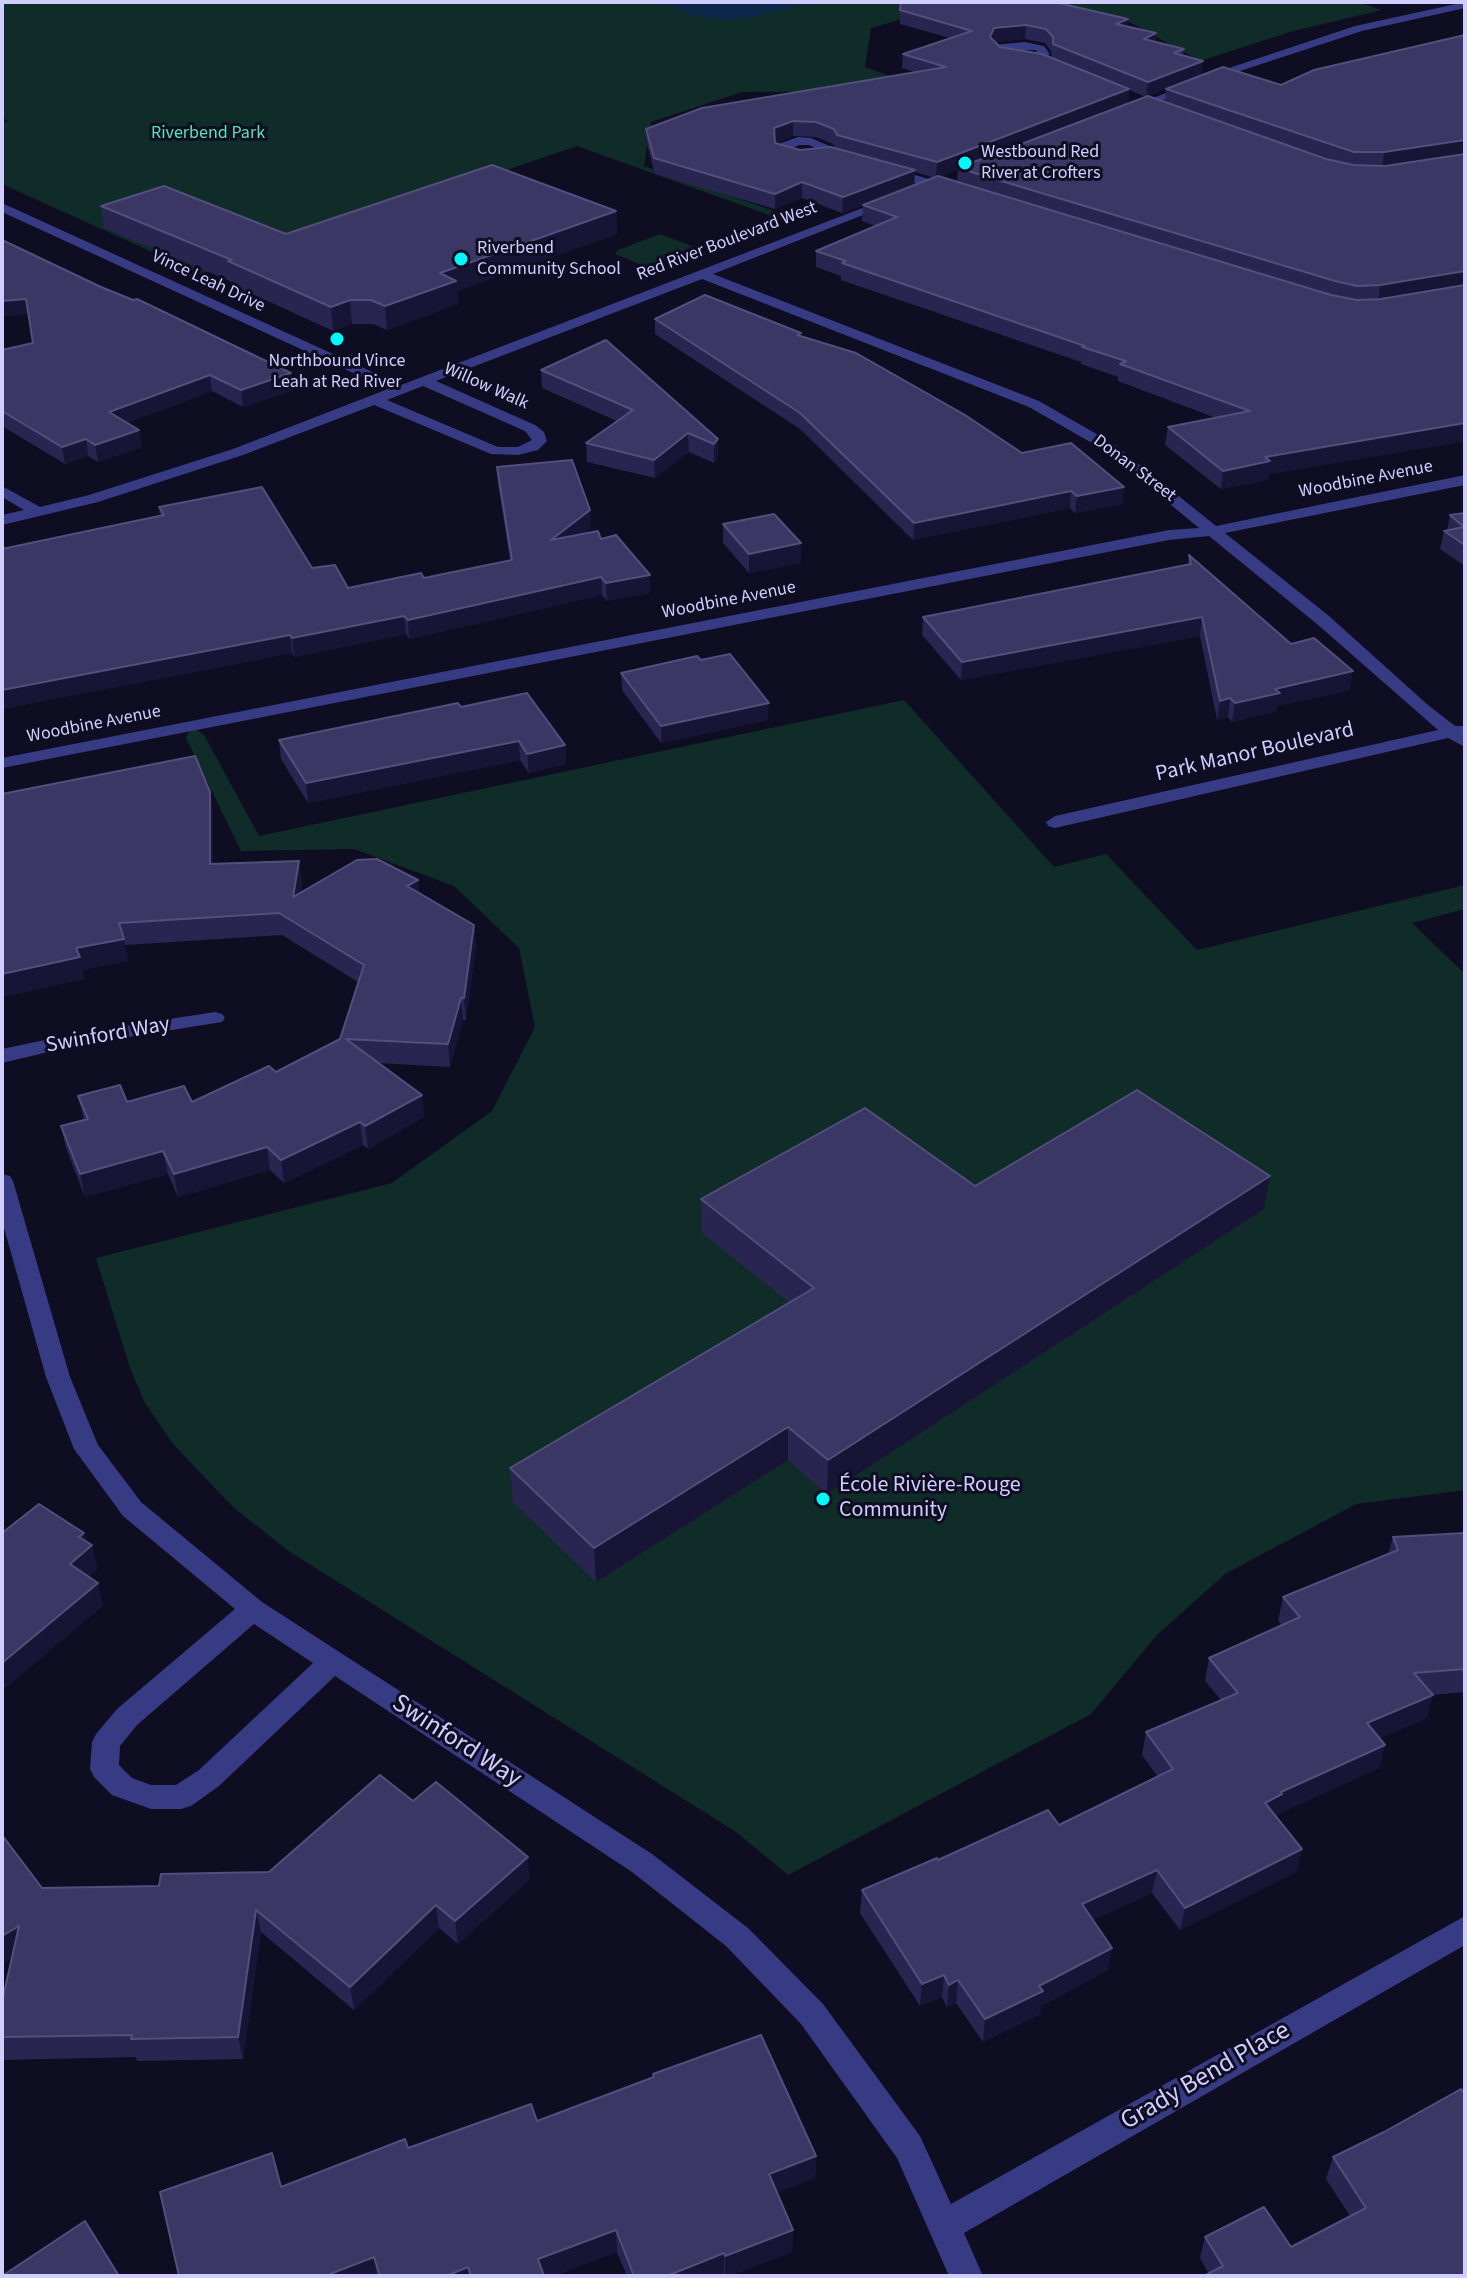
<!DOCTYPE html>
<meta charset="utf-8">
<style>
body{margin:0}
#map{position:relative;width:1467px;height:2278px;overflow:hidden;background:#0f0d22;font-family:"Source Sans 3",sans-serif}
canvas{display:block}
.frame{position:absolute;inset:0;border:4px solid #cfceff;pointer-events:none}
</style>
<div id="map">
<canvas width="1467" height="2278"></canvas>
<div class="frame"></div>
</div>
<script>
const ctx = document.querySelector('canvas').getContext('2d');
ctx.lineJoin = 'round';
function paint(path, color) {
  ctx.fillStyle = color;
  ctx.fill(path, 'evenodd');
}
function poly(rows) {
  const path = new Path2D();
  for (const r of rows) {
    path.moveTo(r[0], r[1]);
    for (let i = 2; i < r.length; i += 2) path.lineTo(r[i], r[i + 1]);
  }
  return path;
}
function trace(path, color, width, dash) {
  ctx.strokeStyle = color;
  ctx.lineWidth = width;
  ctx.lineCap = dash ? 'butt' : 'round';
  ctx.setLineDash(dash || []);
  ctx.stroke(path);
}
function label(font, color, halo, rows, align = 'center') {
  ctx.font = font + ' "Source Sans 3",sans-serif';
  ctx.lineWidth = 6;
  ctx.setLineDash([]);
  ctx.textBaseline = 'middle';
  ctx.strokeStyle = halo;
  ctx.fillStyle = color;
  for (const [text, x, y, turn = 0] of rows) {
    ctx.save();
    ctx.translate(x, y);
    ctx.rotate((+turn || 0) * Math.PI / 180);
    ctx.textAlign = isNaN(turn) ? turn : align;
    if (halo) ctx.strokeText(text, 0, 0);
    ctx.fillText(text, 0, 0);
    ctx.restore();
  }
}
const green = poly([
 [2,2,1358,2,1381,10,1290,32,1200,61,1122,18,937,9,871,28,865,67,1028,126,871,91,742,92,651,122,644,166,788,216,780,219,577,146,201,274,2,184,2,123,8,121,2,117],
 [660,234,700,249,649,268,615,254,618,250],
 [904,700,1054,867,1106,854,1197,950,1465,885,1465,909,1412,923,1465,974,1465,1490,1356,1504,1225,1574,1156,1636,1091,1714,788,1875,736,1832,290,1552,233,1507,173,1444,145,1403,130,1368,96,1258,392,1183,492,1111,535,1027,519,948,454,886,354,849,241,851,186,738,192,726,204,735,259,836]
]);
const water = poly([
 [664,2,814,2,748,18,726,20,690,15]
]);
const minor = poly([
 [1465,2,1465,8,1362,31,1240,71,1135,111,1125,109,1232,67,1355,26,1465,2],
 [1025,42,1044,46,1049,53,1048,64,1040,64,1036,50,1002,50,1021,57,1022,59,1017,62,992,52,993,45,1025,42],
 [811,138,832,147,835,158,827,158,823,152,809,145,799,145,786,151,804,155,804,161,775,153,776,145,798,137,811,138],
 [888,167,959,188,961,191,955,195,884,174,882,171,888,167],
 [886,199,896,202,713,274,1039,401,1114,444,1216,526,1465,475,1465,485,1225,533,1329,616,1428,705,1455,726,1465,726,1465,747,1448,738,1055,828,1048,826,1046,822,1055,816,1438,730,1317,624,1209,536,1169,540,2,768,2,758,1169,530,1199,528,1104,450,1029,407,702,279,436,381,535,425,544,432,547,441,538,450,518,455,491,454,374,405,243,455,98,502,2,525,2,515,24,510,2,497,2,486,40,507,89,495,233,449,388,389,2,212,2,203,401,385,886,199],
 [423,386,525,431,532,440,518,447,498,447,387,400,423,386],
 [215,1012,222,1014,225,1018,222,1022,78,1045,2,1063,2,1049,78,1033,215,1012],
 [2,1174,10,1176,13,1181,70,1377,98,1445,141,1502,262,1602,652,1854,748,1928,823,2004,920,2136,951,2204,1465,1916,1465,1945,964,2233,983,2276,949,2276,897,2158,801,2024,726,1946,632,1872,335,1676,219,1786,191,1806,181,1809,151,1809,112,1795,94,1777,90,1769,92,1742,96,1734,117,1709,235,1609,123,1516,74,1449,46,1377,2,1221,2,1174],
 [254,1624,313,1663,199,1770,176,1785,151,1785,132,1778,119,1765,120,1746,137,1725,254,1624]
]);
const wall = poly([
 [900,10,1127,26,1156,33,1155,42,1184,49,1183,55,1202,76,1281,85,1465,35,1465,441,1269,474,1268,480,1221,489,1165,445,1168,427,1216,418,1118,381,1118,377,1081,364,1081,362,841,280,841,276,816,267,816,251,876,226,862,221,863,205,842,213,802,198,775,209,655,174,647,144,646,129,915,72,902,68,903,54,950,38,900,24],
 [1025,39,1045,43,1051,51,1052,58,1000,47,995,42],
 [1166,89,1165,102,1128,104,1129,90,1146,97],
 [793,136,816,137,833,144,836,148,800,150,775,143],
 [1271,140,1333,161,1326,159],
 [958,169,957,182,939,177],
 [915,172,935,178,914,185],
 [101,206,286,234,616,211,617,234,457,291,458,304,387,330,373,324,352,324,333,331,231,284,230,281,104,228],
 [2,240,293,390,243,407,212,391,127,423,139,430,142,447,98,462,88,456,65,464,2,426,2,350,33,343,28,314],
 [655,319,801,336,1022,453,1124,487,1122,504,1075,513,1070,508,913,540,800,429,655,334],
 [541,370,718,439,718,457,714,463,689,452,655,478,587,462,586,443,617,421,542,388],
 [497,467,590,510,591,528,583,533,601,539,650,593,607,601,602,595,409,639,406,634,294,657,292,653,2,709,2,549,160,516,159,507,312,568,348,588,424,578,510,560,498,484],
 [1465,513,1465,566,1440,549,1444,531,1447,531,1450,515],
 [723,524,801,543,801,563,749,573,723,543],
 [1189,555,1291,644,1350,690,1277,706,1277,711,1232,722,1228,717,1217,720,1200,636,961,680,922,635,923,617,1188,565],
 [701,660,768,720,661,743,622,690,621,673],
 [461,707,565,745,566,764,529,773,520,760,308,803,281,759,279,740],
 [210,792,213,813,213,864,299,861,302,883,300,893,418,880,419,893,474,925,476,946,466,1020,463,1020,450,1067,378,1063,422,1095,424,1117,368,1149,363,1145,284,1183,270,1170,178,1197,168,1174,85,1197,66,1148,61,1126,84,1120,78,1096,127,1102,192,1102,276,1072,340,1039,358,982,282,935,125,945,128,961,82,970,84,979,2,997],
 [975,1186,1264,1209,827,1494,788,1460,596,1582,513,1502,510,1468,789,1302,701,1232,701,1199],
 [1465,1533,1465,1692,1432,1695,1427,1718,1380,1738,1385,1745,1379,1768,1278,1814,1277,1817,1302,1849,1296,1872,1180,1930,1152,1893,1093,1920,1108,1970,1041,2006,1040,2014,983,2042,956,2003,947,2007,942,1997,920,2006,860,1913,862,1890,938,1860,1059,1825,1158,1777,1142,1755,1146,1732,1221,1700,1205,1681,1209,1658,1282,1625,1278,1621,1283,1597,1388,1554,1393,1537],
 [413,1801,530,1879,458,1944,439,1928,354,2010,261,1932,243,2059,137,2061,136,2057,2,2060,2,2002,12,1957,2,1964,2,1835,42,1888,159,1886,269,1872],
 [653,2074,816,2156,815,2178,777,2192,793,2230,792,2252,729,2276,725,2276,724,2275,721,2276,627,2276,617,2252,553,2276,179,2276,281,2187,408,2148,537,2121,653,2077],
 [1333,2157,1465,2276,1209,2274,1200,2258,1205,2237,1291,2247,1350,2216,1326,2179]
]);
const shadedWall = poly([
 [1128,19,1126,33,1116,24],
 [1026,25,1025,39,993,42,990,37,994,28],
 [1156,33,1155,47,1144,39],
 [1203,61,1202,76,1146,97,1148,82],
 [1129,89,1128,104,936,178,937,162],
 [793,121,793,136,773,143,774,128],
 [1465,140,1465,155,1382,168,1384,152],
 [915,170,914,185,842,213,843,197],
 [802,182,802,198,775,209,775,194],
 [616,211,617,234,457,291,458,304,387,330,385,306,440,273],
 [1465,271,1465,284,1378,302,1380,285],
 [26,299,28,314,2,317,2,301],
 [350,300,352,324,333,331,331,307],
 [291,373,293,390,243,407,241,390],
 [210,375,212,391,111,429,109,412],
 [1465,423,1465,441,1269,474,1268,480,1221,489,1223,471,1265,457],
 [139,430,142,447,98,462,95,445],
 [688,433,689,452,655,478,654,460],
 [86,439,88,456,65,464,62,447],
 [718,439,718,457,714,463,714,444],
 [1124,487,1122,504,1075,513,1077,496],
 [1071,491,1070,508,913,540,914,523],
 [590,510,591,528,552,558,551,540],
 [801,543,801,563,749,573,749,554],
 [650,575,650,593,607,601,606,583],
 [601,577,602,595,409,639,408,620],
 [404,616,406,634,294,657,292,638],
 [1202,617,1200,636,961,680,962,662],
 [290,635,292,653,2,709,2,690],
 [1353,671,1350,690,1277,706,1277,711,1232,722,1235,703,1275,689],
 [1230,698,1228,717,1217,720,1220,701],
 [769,703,768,720,661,743,661,726],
 [519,741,520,760,308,803,306,783],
 [565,745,566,764,529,773,527,754],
 [210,792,213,813,213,885,210,864],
 [299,861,302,883,296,919,293,897],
 [418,880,420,901,407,886],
 [474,925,476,946,466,1020,464,998],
 [124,939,128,961,82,970,84,979,2,997,2,974,76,948],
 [461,998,463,1020,450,1067,448,1044],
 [422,1095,424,1117,368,1149,365,1126],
 [360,1122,363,1145,284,1183,281,1160],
 [267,1147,270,1170,178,1197,174,1174],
 [163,1151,168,1174,85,1197,80,1174],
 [1270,1176,1264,1209,827,1494,828,1460],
 [788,1427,788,1460,596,1582,594,1548],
 [84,1533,88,1549,92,1545,98,1569,76,1587,70,1564,79,1537],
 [98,1583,103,1606,2,1691,2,1663],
 [1433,1695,1427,1718,1361,1746,1367,1723],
 [1385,1745,1379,1768,1278,1814,1277,1817,1265,1803,1281,1792],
 [1302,1849,1296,1872,1180,1930,1185,1908],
 [528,1857,530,1879,458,1944,455,1921],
 [1157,1870,1152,1893,1078,1927,1082,1904],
 [436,1905,439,1928,354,2010,350,1987],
 [256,1910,261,1932,243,2059,238,2037],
 [19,1926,26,1948,2,1964,2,1936],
 [1112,1948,1108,1970,1041,2006,1040,2014,983,2042,985,2019,1039,1986],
 [944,1975,942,1997,920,2006,922,1984],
 [958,1980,956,2003,947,2007,949,1985],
 [816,2156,815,2178,769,2196,769,2174],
 [616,2230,617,2252,553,2276,540,2276,538,2259],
 [793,2230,792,2252,729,2276,725,2276,725,2256],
 [724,2253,724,2275,721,2276,667,2276],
 [374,2257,377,2276,325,2276],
 [468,2267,469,2276,446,2276]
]);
const building = poly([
 [901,2,1054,2,1128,19,1116,24,1156,33,1144,39,1184,49,1174,53,1203,61,1148,82,1053,44,1053,37,1046,29,1026,25,994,28,990,37,1000,47,1042,54,1129,89,937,162,837,135,834,129,816,122,793,121,774,128,775,143,800,150,831,147,915,170,843,197,802,182,775,194,654,158,646,129,702,108,946,67,903,54,972,31,900,10,901,2],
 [1465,35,1465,140,1384,152,1354,152,1166,89,1223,67,1281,85,1314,70,1465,35],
 [1148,96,1326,159,1353,165,1385,166,1465,154,1465,271,1380,285,1357,286,1335,281,958,168,1148,96],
 [492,165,616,211,440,273,456,281,385,306,371,300,350,300,331,307,228,261,232,260,101,206,164,186,286,234,492,165],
 [938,176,1331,295,1357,300,1381,299,1465,285,1465,423,1265,457,1270,461,1223,471,1168,427,1250,411,1120,364,1126,361,1082,347,1085,346,842,263,846,261,816,251,897,217,863,205,938,176],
 [2,240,101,287,133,300,137,299,291,373,241,390,210,375,109,412,139,430,95,445,86,439,62,447,2,411,2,350,33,343,26,299,2,301,2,240],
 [705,295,801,333,797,335,856,353,965,415,1022,453,1071,443,1124,487,1077,496,1071,491,914,523,800,413,655,319,705,295],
 [606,340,718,439,714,444,688,433,654,460,586,443,633,410,541,370,606,340],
 [572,460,590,510,551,540,598,531,601,539,616,535,650,575,606,583,601,577,408,620,404,616,292,638,290,635,2,690,2,549,164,515,159,507,262,487,312,568,335,565,348,588,421,573,424,578,512,560,497,467,572,460],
 [1465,513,1465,545,1444,531,1464,527,1450,515,1465,513],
 [774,514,801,543,749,554,723,524,774,514],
 [1189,555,1291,644,1314,638,1353,671,1275,689,1280,693,1235,703,1230,698,1220,701,1202,617,962,662,923,617,1191,564,1189,555],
 [730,654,769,703,661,726,621,673,697,656,701,660,730,654],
 [527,693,565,745,527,754,519,741,306,783,279,740,458,703,461,707,527,693],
 [195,756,210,792,210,864,299,861,293,897,357,860,377,859,418,880,407,886,474,925,464,998,461,998,448,1044,346,1039,422,1095,365,1126,360,1122,281,1160,267,1147,174,1174,163,1151,80,1174,61,1126,88,1119,78,1096,120,1085,127,1102,184,1086,192,1102,269,1066,276,1072,340,1039,364,965,279,913,119,923,124,939,76,948,80,957,2,974,2,794,195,756],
 [1137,1090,1270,1176,828,1460,788,1427,594,1548,510,1468,814,1288,701,1199,865,1108,975,1186,1137,1090],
 [39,1504,84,1533,79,1537,92,1545,70,1564,98,1583,2,1663,2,1533,39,1504],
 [1465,1533,1465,1669,1414,1673,1433,1695,1367,1723,1385,1745,1281,1792,1282,1794,1265,1803,1302,1849,1185,1908,1157,1870,1082,1904,1112,1948,1039,1986,1043,1991,985,2019,958,1980,949,1985,944,1975,922,1984,862,1890,937,1858,938,1860,1048,1810,1059,1825,1173,1769,1146,1732,1238,1693,1209,1658,1300,1617,1283,1597,1398,1550,1393,1537,1465,1533],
 [380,1775,413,1801,436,1782,528,1857,455,1921,436,1905,350,1987,256,1910,238,2037,131,2039,132,2035,2,2037,2,2002,19,1926,2,1936,2,1835,42,1888,159,1886,161,1874,269,1872,380,1775],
 [761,2035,816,2156,769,2174,793,2230,725,2256,724,2253,667,2276,634,2276,616,2230,538,2259,544,2276,471,2276,468,2267,446,2276,380,2276,374,2257,325,2276,179,2276,160,2192,272,2153,281,2187,405,2139,408,2148,531,2104,537,2121,654,2077,653,2074,761,2035],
 [1461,2089,1465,2095,1465,2276,1204,2276,1223,2266,1205,2237,1264,2207,1291,2247,1366,2208,1333,2157,1384,2132,1461,2089],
 [85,2221,119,2276,2,2276,85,2221]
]);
const markers = [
 [965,163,8,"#00f8f9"],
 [461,259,8,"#00f8f9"],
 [337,339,8,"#00f8f9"],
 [823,1499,8,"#00f8f9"]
];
const farParknames = [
 ["Riverbend Park",208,134]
];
const farPoinames = [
 ["Westbound Red",981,153],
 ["River at Crofters",981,174],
 ["Riverbend",477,249],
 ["Community School",477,270],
 ["Northbound Vince",337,362,"center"],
 ["Leah at Red River",337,383,"center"]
];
const farStreetnames = [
 ["Red River Boulevard West",727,242,-21],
 ["Vince Leah Drive",208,282,25],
 ["Willow Walk",486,387,24],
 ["Donan Street",1134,469,37],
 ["Woodbine Avenue",1366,480,-11],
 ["Woodbine Avenue",729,601,-11],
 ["Woodbine Avenue",94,725,-11]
];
const streetNames = [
 ["Park Manor Boulevard",1255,753,-13],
 ["Swinford Way",108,1036,-10]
];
const poiNames = [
 ["École Rivière-Rouge",839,1486],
 ["Community",839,1511]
];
const nearStreetnames = [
 ["Swinford Way",456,1742,33],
 ["Grady Bend Place",1206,2077,-30]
];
paint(green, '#102c29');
paint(water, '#0b2848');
paint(minor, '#373b83');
paint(wall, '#292551');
paint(shadedWall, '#171436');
paint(building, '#3b3764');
trace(building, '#524f7c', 2);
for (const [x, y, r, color] of markers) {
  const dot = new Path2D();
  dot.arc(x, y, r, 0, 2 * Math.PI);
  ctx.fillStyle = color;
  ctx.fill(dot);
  trace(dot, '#0f0d22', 3);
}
label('18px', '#57e2b2', '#0f0d22', farParknames);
label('18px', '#cfceff', '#0f0d22', farPoinames, 'left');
label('18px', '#cfceff', '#0f0d22', farStreetnames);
label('22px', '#cfceff', '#0f0d22', streetNames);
label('22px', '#cfceff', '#0f0d22', poiNames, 'left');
label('26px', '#cfceff', '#0f0d22', nearStreetnames);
</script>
